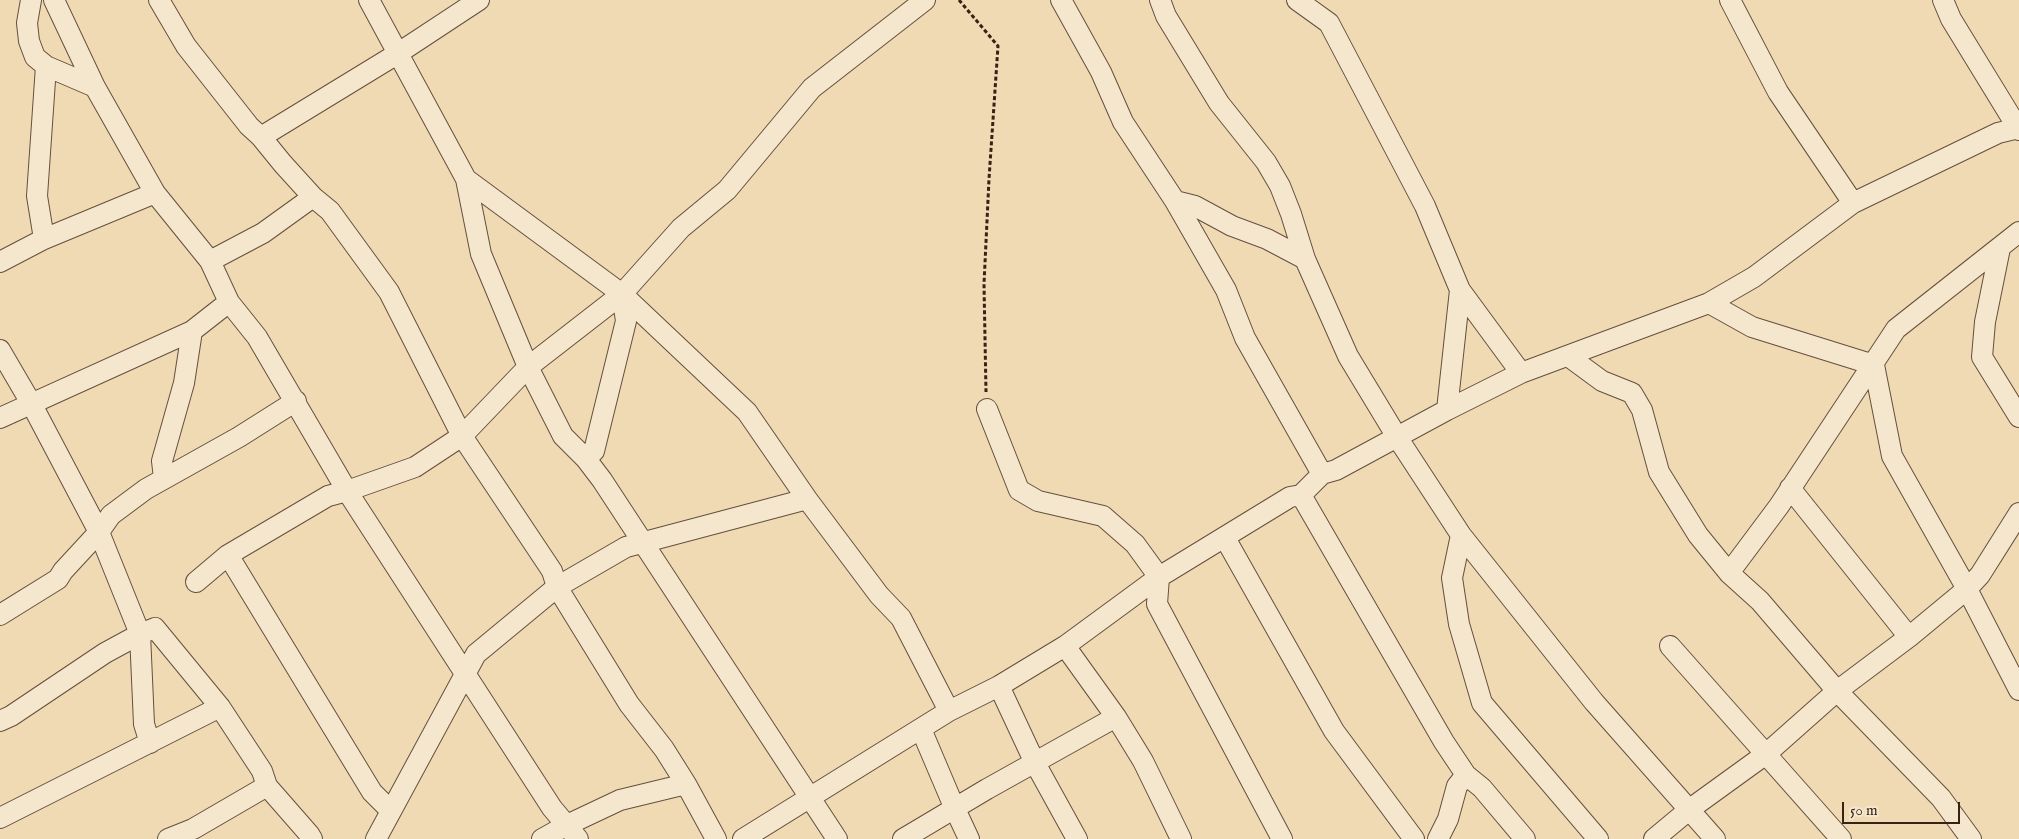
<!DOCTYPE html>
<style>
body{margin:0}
#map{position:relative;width:2019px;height:839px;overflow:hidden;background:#efdab3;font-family:"IM FELL English",serif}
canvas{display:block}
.scale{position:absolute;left:1842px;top:802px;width:118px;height:22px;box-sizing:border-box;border:2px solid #382116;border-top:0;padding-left:6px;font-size:15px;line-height:18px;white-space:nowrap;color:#382116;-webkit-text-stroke:4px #f5e7ce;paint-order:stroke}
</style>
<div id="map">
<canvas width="2019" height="839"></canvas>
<div class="scale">50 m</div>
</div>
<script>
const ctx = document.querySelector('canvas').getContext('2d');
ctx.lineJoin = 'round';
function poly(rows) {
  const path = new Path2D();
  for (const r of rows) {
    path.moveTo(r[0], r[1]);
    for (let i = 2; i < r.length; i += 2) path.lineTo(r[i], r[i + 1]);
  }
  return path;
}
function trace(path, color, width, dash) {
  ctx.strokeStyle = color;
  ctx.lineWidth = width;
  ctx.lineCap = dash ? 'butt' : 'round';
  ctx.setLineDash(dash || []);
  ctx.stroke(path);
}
const path = poly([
 [959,0,998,46,989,179,984,284,986,392]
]);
const minor = poly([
 [31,0,27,23,29,41,35,57,46,66,95,87],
 [54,0,95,87,155,193,210,261,229,302,257,337,347,491,552,808,578,839],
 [159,0,186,46,249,126,261,137,283,164,313,197,330,211,389,292,462,436,552,571,557,587,629,704,664,749,686,784,716,839],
 [369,0,466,179,622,294,747,412,807,499,879,595,901,618,949,711],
 [1061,0,1101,72,1123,122,1175,201,1226,290,1245,338,1322,474],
 [1160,0,1166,16,1219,103,1266,162,1280,186,1291,214,1305,259,1348,356,1397,437,1461,535,1594,702,1715,839],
 [1297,0,1329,23,1425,206,1460,290,1521,373],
 [1730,0,1778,92,1853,203],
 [1943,0,1951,19,2019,130],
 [261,137,397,54,479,0],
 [466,179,481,254,528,367,563,436,586,459,602,480,837,839],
 [1175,201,1195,206,1232,226,1267,239,1305,259],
 [44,239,37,196,46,66],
 [2000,248,1985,322,1982,357,2019,417],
 [210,261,263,233,313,197],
 [0,262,44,239,155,193],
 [1709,303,1752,327,1874,365,1892,456,1967,589,2019,690],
 [0,350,31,403,99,532,140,634,144,724,150,743],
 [1568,356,1602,381,1632,393,1642,410,1659,472,1698,535,1729,573,1760,601,1837,691,1941,798,1971,839],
 [987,409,1019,490,1038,501,1103,516,1135,544,1159,577,1157,604,1282,839],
 [1447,410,1460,290],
 [0,418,192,331,229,302],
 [586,459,594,451,626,321,622,294],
 [164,478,162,461,184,383,192,331],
 [1790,488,1909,637],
 [1301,495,1444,742,1466,775,1482,788,1525,839],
 [1461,535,1452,578,1459,624,1482,703,1598,839],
 [1225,538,1334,731,1414,839],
 [228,555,372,792,391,811],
 [1729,573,1779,506,1896,329,2019,232],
 [196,582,228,555,328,496,347,491,415,467,462,436,528,367,622,294,681,228,727,190,812,88,925,0],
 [0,615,58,579,63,571,99,532,111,515,146,489,239,437,296,401],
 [1065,646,1116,717,1143,761,1181,839],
 [1670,646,1841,839],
 [999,686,1035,763,1077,839],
 [0,721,11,716,105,653,140,634,155,628,220,707,262,771,267,786,309,834,312,839],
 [921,729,955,809,969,839],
 [0,818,220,707],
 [168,839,193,829,267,786],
 [376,839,476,654,557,587,626,547,807,499],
 [542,839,567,825,620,800,686,784],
 [743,839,949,711,999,686,1065,646,1159,577,1290,497,1301,495,1322,474,1336,470,1447,410,1521,373,1709,303,1754,277,1853,203,1998,133,2019,128],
 [903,839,987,789,1116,717],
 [1438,839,1448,819,1457,786,1466,775],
 [1654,839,1690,809,1766,754,1837,691,1909,637,1967,589,1980,575,2019,513]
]);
trace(minor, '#664f3d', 22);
trace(path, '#382116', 3, [4, 2.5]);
trace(minor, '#f5e7ce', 20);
</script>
